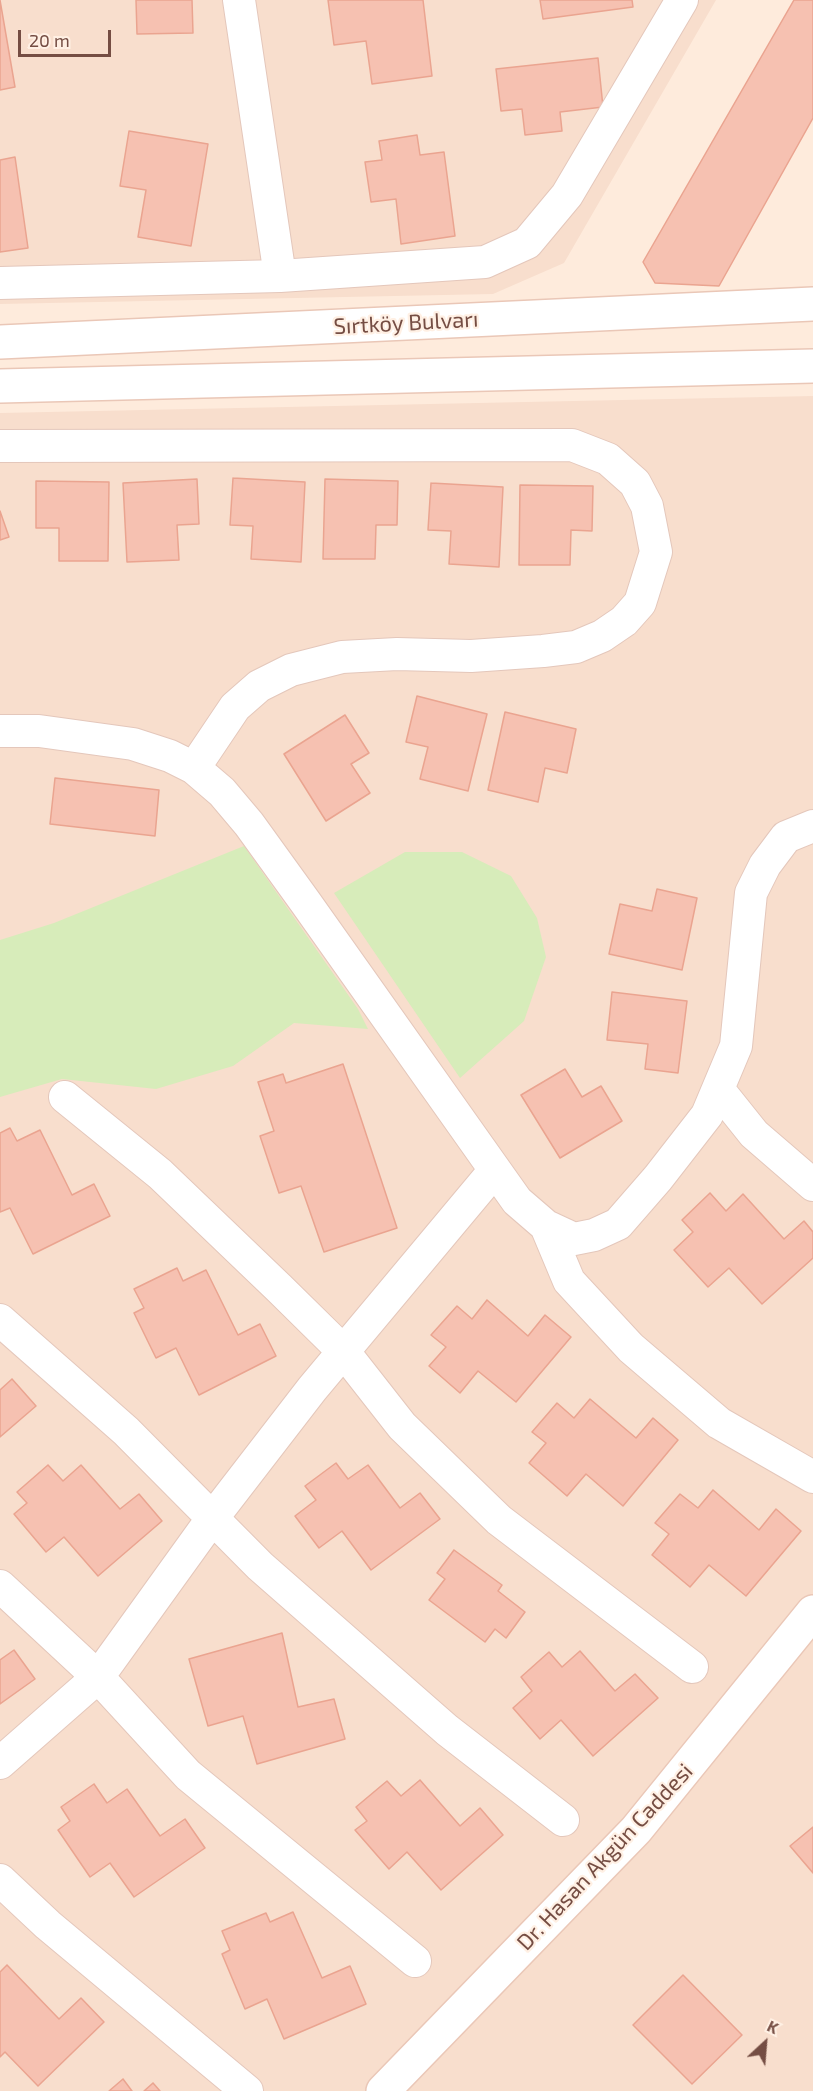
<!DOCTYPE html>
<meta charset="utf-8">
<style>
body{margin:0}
#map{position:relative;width:813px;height:2091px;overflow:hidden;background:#feebdc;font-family:"Exo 2",sans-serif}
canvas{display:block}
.north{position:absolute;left:735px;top:2013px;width:60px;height:60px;-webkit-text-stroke:4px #fff0e4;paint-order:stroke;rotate:26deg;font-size:16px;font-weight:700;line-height:24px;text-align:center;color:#754d43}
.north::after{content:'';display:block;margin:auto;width:21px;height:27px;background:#754d43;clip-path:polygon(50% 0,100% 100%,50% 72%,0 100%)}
.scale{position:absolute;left:18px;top:30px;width:93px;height:27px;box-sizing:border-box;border:3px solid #754d43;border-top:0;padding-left:8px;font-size:18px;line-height:21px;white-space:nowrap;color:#754d43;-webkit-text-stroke:4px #fff0e4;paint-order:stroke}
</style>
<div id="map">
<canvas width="813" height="2091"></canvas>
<div class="north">K</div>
<div class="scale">20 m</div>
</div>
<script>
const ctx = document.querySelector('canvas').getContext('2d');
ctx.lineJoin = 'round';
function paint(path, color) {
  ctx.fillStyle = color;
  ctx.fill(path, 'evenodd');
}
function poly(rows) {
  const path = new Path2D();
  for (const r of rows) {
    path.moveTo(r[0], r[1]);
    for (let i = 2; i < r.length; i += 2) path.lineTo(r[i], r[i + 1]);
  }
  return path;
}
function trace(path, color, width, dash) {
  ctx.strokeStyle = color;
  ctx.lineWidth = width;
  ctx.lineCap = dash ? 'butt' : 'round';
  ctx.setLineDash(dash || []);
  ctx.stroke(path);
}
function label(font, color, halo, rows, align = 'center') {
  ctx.font = font + ' "Exo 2",sans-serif';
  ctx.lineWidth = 4.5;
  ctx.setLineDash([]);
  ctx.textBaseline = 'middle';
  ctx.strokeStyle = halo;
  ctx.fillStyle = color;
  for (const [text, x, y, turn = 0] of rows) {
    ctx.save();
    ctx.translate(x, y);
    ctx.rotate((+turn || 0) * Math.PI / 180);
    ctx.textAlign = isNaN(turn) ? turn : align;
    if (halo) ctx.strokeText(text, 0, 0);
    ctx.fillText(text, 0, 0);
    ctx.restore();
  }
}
const residential = poly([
 [0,0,716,0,564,263,493,294,0,304],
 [813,396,813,2091,0,2091,0,413]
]);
const green = poly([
 [244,846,358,1009,368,1029,294,1023,233,1066,156,1089,62,1079,0,1097,0,940,54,923],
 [405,852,462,852,511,876,537,918,546,957,524,1021,460,1078,334,893]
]);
const building = poly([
 [0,0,15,87,0,90,0,0],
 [136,0,192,0,193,33,137,34,136,0],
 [328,0,423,0,432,76,372,84,366,41,334,45,328,0],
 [540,0,632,0,633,7,543,19,540,0],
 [794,0,813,0,813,118,719,286,655,283,643,262,794,0],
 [598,58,603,107,560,112,562,131,525,135,522,109,501,111,496,69,598,58],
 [129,131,208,144,191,246,138,237,146,190,120,186,129,131],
 [417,135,420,155,444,152,455,236,401,244,396,199,371,202,365,162,382,160,379,141,417,135],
 [15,157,28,248,0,252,0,160,15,157],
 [233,478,305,482,301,562,251,559,253,526,230,525,233,478],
 [197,479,199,524,177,525,179,560,127,562,123,483,197,479],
 [325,479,398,481,397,525,376,525,375,559,323,559,325,479],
 [36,481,109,482,108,561,59,561,59,528,36,528,36,481],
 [431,483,503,487,499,567,449,564,451,531,428,530,431,483],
 [520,485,593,486,592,531,571,530,570,565,519,565,520,485],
 [0,511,9,537,0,540,0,511],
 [417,696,487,714,468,791,420,779,428,747,406,742,417,696],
 [505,712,576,729,567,773,545,768,538,802,488,790,505,712],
 [345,715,369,753,351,764,370,793,326,821,284,754,345,715],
 [55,778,159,790,155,836,50,824,55,778],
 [657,889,697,898,682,970,609,954,620,904,652,911,657,889],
 [612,992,687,1001,678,1073,645,1069,648,1044,607,1040,612,992],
 [343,1064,397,1228,324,1252,301,1186,279,1193,260,1136,274,1131,258,1082,283,1074,286,1083,343,1064],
 [565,1069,582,1097,601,1086,622,1121,560,1158,521,1095,565,1069],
 [10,1128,17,1141,40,1130,72,1195,94,1184,110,1216,33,1254,10,1208,0,1212,0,1133,10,1128],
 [710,1193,726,1211,743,1194,784,1239,804,1221,813,1232,813,1258,762,1304,729,1268,708,1287,674,1250,693,1232,682,1220,710,1193],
 [177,1268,183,1281,206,1270,238,1335,260,1324,276,1356,199,1395,176,1348,156,1358,134,1313,144,1308,134,1289,177,1268],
 [487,1300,528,1336,545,1315,571,1337,516,1402,478,1371,460,1393,429,1366,446,1347,431,1335,457,1306,472,1319,487,1300],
 [12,1379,36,1406,0,1437,0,1390,12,1379],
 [590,1399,636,1438,653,1418,678,1440,623,1506,586,1474,567,1496,529,1463,546,1443,532,1432,557,1403,574,1418,590,1399],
 [336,1463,348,1479,368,1465,400,1508,420,1493,440,1519,371,1570,342,1531,319,1548,295,1516,316,1500,305,1486,336,1463],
 [48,1465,63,1481,81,1465,120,1509,139,1494,162,1521,98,1576,64,1537,46,1552,14,1514,27,1503,17,1492,48,1465],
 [713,1490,759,1530,776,1509,801,1531,746,1596,709,1565,690,1587,652,1555,669,1534,655,1523,680,1494,698,1508,713,1490],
 [454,1550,502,1585,498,1591,525,1612,506,1638,495,1629,485,1642,429,1600,445,1579,437,1573,454,1550],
 [282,1633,298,1707,334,1699,345,1739,257,1764,243,1716,208,1726,189,1659,282,1633],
 [14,1650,35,1679,0,1704,0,1660,14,1650],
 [580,1651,615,1691,635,1674,658,1698,593,1756,561,1720,540,1739,513,1708,532,1691,521,1677,549,1652,562,1667,580,1651],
 [420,1780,460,1826,480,1808,503,1835,441,1890,407,1852,389,1869,355,1830,367,1821,356,1807,387,1781,401,1796,420,1780],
 [94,1784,107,1803,127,1789,160,1836,185,1819,205,1848,134,1897,110,1863,90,1877,58,1830,70,1821,61,1807,94,1784],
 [813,1827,813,1873,790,1846,813,1827],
 [293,1912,322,1978,350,1966,366,2004,284,2039,267,1999,245,2009,222,1954,230,1950,222,1931,266,1913,270,1922,293,1912],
 [7,1965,59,2019,81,1998,104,2022,38,2086,5,2052,0,2057,0,1972,7,1965],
 [683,1975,742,2035,692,2084,633,2025,683,1975],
 [123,2079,132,2091,109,2091,123,2079],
 [153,2083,160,2091,144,2091,153,2083]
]);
const street = poly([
 [239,0,280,276],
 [0,283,280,276,485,262,527,243,567,195,682,0],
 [0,446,572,445,608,459,635,483,647,506,656,552,640,603,624,621,602,636,576,647,543,651,471,656,397,654,342,657,291,670,259,686,235,707,194,768],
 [0,731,39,731,133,744,170,756,194,768,222,792,249,824,306,903,517,1201,546,1226,574,1239,594,1235,618,1224,658,1178,707,1115,736,1046,751,893,765,865,786,837,813,826],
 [718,1089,754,1134,813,1185],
 [65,1097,160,1174,279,1288,344,1352,402,1426,499,1520,692,1667],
 [546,1226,569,1281,631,1348,719,1423,813,1477],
 [0,1320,126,1431,260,1566,447,1730,563,1820],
 [0,1586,98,1677,188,1775,415,1961],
 [0,1763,98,1677,214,1516,312,1389,495,1170],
 [0,1880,48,1925,247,2091]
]);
const secondary = poly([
 [0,342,813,304],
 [0,386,813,366],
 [383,2091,636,1830,813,1612]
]);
const streetNames = [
 ["Sırtköy Bulvarı",406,323,-3],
 ["Dr. Hasan Akgün Caddesi",605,1857,-47]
];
paint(residential, '#f8decd');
paint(green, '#d7ecba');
paint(building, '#f6c1b1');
trace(building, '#eaa490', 1.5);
trace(street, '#e4c7bb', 34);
trace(secondary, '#eac7b7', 36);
trace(street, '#fff', 32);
trace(secondary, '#fff', 33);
label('22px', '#754d43', '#fff0e4', streetNames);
</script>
